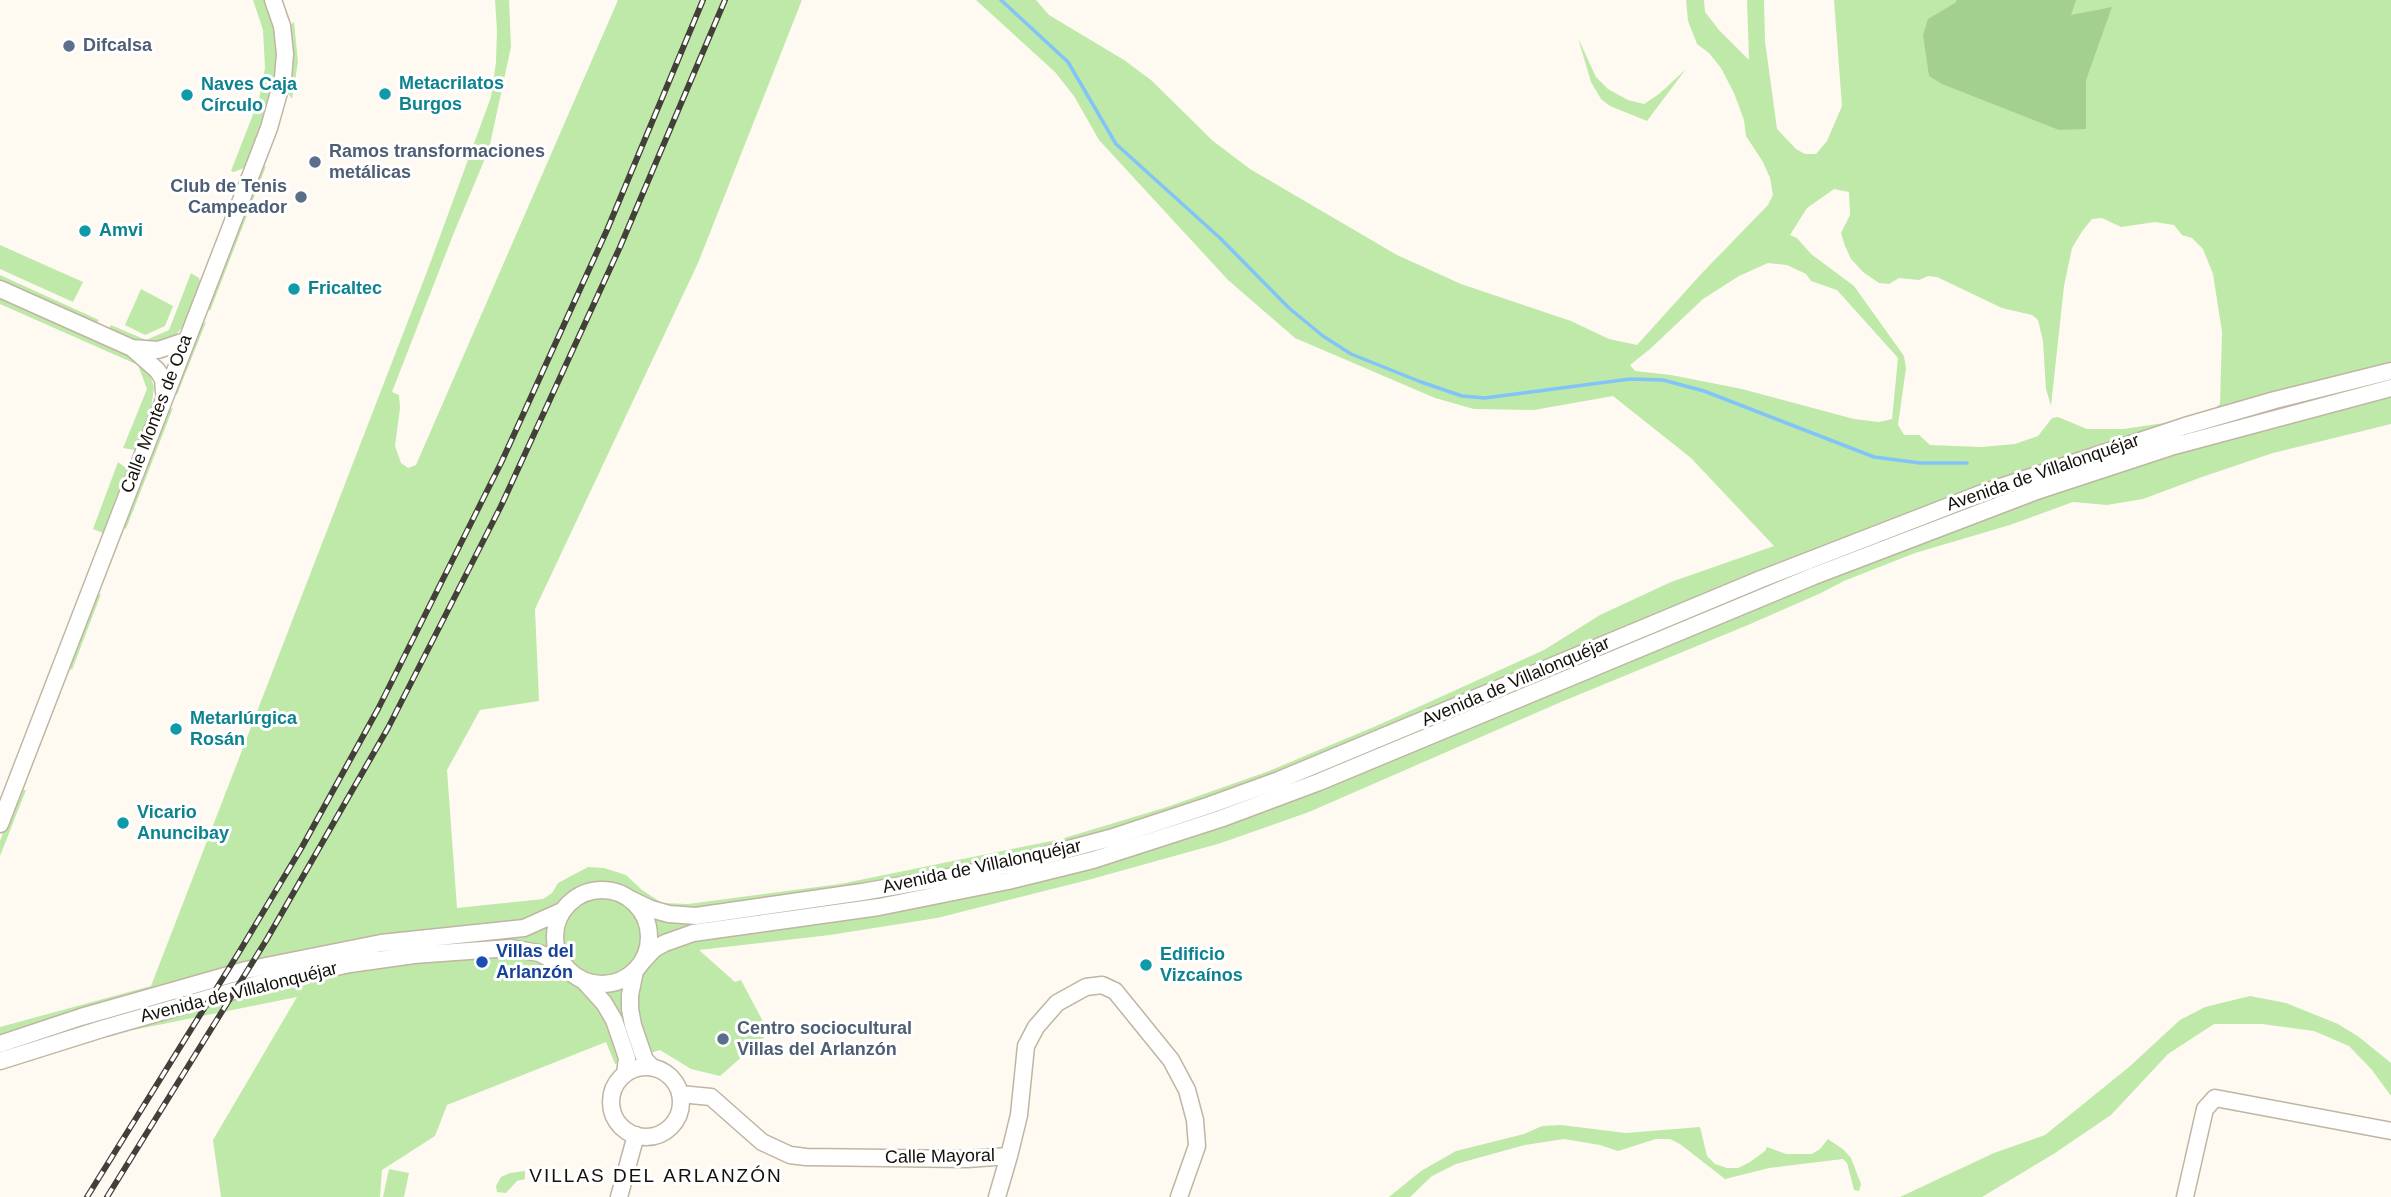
<!DOCTYPE html>
<meta charset="utf-8">
<style>
body{margin:0}
canvas{display:block;background:#fefaf2}
</style>
<canvas width="2391" height="1197"></canvas>
<script>
const ctx = document.querySelector('canvas').getContext('2d');
ctx.lineJoin = 'round';
function paint(path, color) {
  ctx.fillStyle = color;
  ctx.fill(path, 'evenodd');
}
function poly(rows) {
  const path = new Path2D();
  for (const r of rows) {
    if (r.length === 3) {
      path.moveTo(r[0] + r[2], r[1]);
      path.arc(r[0], r[1], r[2], 0, 2 * Math.PI);
      continue;
    }
    path.moveTo(r[0], r[1]);
    for (let i = 2; i < r.length; i += 2) path.lineTo(r[i], r[i + 1]);
  }
  return path;
}
function trace(path, color, width, dash) {
  ctx.strokeStyle = color;
  ctx.lineWidth = width;
  ctx.lineCap = dash ? 'butt' : 'round';
  ctx.setLineDash(dash || []);
  ctx.stroke(path);
}
function label(font, color, halo, rows, align = 'center') {
  ctx.font = font + ' Helvetica,sans-serif';
  ctx.lineWidth = 6;
  ctx.setLineDash([]);
  ctx.textBaseline = 'middle';
  ctx.strokeStyle = halo;
  ctx.fillStyle = color;
  for (const [text, x, y, turn = 0] of rows) {
    ctx.save();
    ctx.translate(x, y);
    ctx.rotate((+turn || 0) * Math.PI / 180);
    ctx.textAlign = isNaN(turn) ? turn : align;
    if (halo) ctx.strokeText(text, 0, 0);
    ctx.fillText(text, 0, 0);
    ctx.restore();
  }
}
const green = poly([
 [253,0,265,0,267,4,275,33,277,61,275,79,267,108,244,168,234,172,231,171,259,99,265,68,263,30],
 [495,0,509,0,511,47,489,149,453,235,392,392,399,395,400,408,395,446,401,463,408,468,416,465,618,0,802,0,698,263,535,609,539,701,480,710,447,770,457,908,543,899,552,893,558,883,588,867,604,868,626,875,642,890,662,903,688,904,840,884,1061,839,1167,807,1269,771,1383,723,1544,650,1600,615,1671,582,1774,546,1691,458,1613,396,1534,410,1474,409,1435,398,1295,338,1228,280,1099,140,1074,96,1055,72,976,0,1036,0,1049,15,1124,60,1151,80,1213,141,1250,169,1397,255,1461,284,1571,321,1609,339,1637,345,1702,273,1768,205,1773,195,1770,178,1763,162,1746,136,1744,120,1734,93,1721,68,1709,53,1697,44,1688,21,1686,0,1704,0,1705,12,1719,30,1749,60,1747,0,1764,0,1765,41,1777,129,1796,149,1805,154,1816,154,1827,141,1842,106,1834,0,2391,0,2391,424,2273,453,2202,477,2143,499,2107,505,2073,502,2010,525,1915,553,1844,581,1821,593,1748,625,1561,702,1309,812,1221,843,1088,880,937,918,830,935,699,950,735,982,741,980,769,1033,720,1076,691,1069,660,1050,615,1064,606,1042,447,1105,435,1136,382,1170,380,1197,221,1197,213,1140,297,997,133,1030,141,1008,0,1053,0,1051,150,990,0,1036,0,1027,151,986,428,269,491,97,496,62,497,30],
 [1834,189,1849,192,1850,215,1841,233,1845,246,1851,259,1863,272,1879,283,1889,284,1899,278,1919,280,1928,276,1937,277,2002,308,2032,315,2038,320,2043,341,2046,389,2051,406,2064,286,2072,248,2083,230,2092,219,2102,218,2121,227,2155,222,2174,225,2182,235,2192,238,2203,249,2213,274,2222,332,2220,404,2212,410,2171,422,2123,429,2087,429,2058,417,2052,418,2038,436,2015,444,1981,447,1930,445,1919,435,1904,435,1898,425,1906,368,1904,356,1854,286,1811,254,1797,238,1790,235,1807,208],
 [1768,263,1787,265,1806,274,1811,281,1837,290,1898,358,1892,419,1879,422,1854,419,1742,389,1671,375,1635,371,1630,365,1650,349,1703,299,1739,276],
 [294,22,298,62,292,99,287,92,288,27],
 [1578,38,1596,77,1608,89,1628,100,1644,104,1659,94,1686,69,1647,121,1610,106,1601,99,1591,82],
 [266,166,210,311,207,304,259,168],
 [0,245,83,282,73,302,0,269],
 [191,273,199,278,200,281,183,326,172,340,162,344,137,341,108,330,111,325,146,340,169,330],
 [0,275,99,320,96,324,0,282],
 [141,289,173,306,165,326,145,335,125,325],
 [0,298,124,352,141,364,149,372,154,387,151,409,135,450,123,448,147,389,138,365,0,304],
 [206,322,177,395,173,391,198,326],
 [173,408,126,529,121,526,166,410],
 [118,462,127,469,103,533,93,529],
 [101,594,72,670,67,666,94,596],
 [19,790,26,790,0,856,0,841],
 [2250,996,2286,1003,2338,1024,2359,1037,2391,1063,2391,1096,2372,1070,2349,1046,2314,1031,2262,1024,2214,1024,2168,1054,2111,1115,2055,1153,1982,1197,1900,1197,1994,1153,2045,1135,2129,1067,2180,1020,2205,1007],
 [1561,1125,1626,1133,1700,1127,1707,1156,1715,1164,1727,1168,1738,1168,1750,1162,1765,1151,1767,1147,1786,1154,1812,1154,1820,1149,1828,1139,1844,1150,1851,1158,1861,1184,1859,1191,1854,1190,1847,1163,1843,1159,1769,1168,1725,1179,1680,1144,1670,1139,1656,1139,1618,1151,1600,1145,1564,1139,1525,1145,1456,1164,1432,1176,1410,1197,1389,1197,1421,1171,1456,1151,1524,1134,1542,1126],
 [389,1169,409,1173,404,1197,383,1197],
 [525,1171,525,1179,517,1181,506,1193,497,1192,496,1186,501,1177,510,1173]
]);
const forest = poly([
 [1957,0,2076,0,2071,15,2112,7,2086,80,2086,129,2059,130,1942,84,1929,76,1923,35,1928,19,1955,3]
]);
const stream = poly([
 [1001,0,1068,62,1116,144,1220,238,1289,308,1323,336,1351,354,1421,382,1462,396,1485,398,1630,379,1663,380,1704,391,1874,457,1920,463,1967,463]
]);
const minor = poly([
 [0,289,132,348,157,370,163,379,164,392],
 [132,348,158,350,185,341],
 [0,824,269,128,283,78,285,54,282,26,273,0],
 [602,937,47],
 [628,898,651,909,669,914,696,916,862,892,960,875,1020,862,1110,838,1210,805,1279,780,1761,579,1985,492,2185,426,2275,400,2391,371],
 [642,962,654,949,665,943,693,933,879,907,1008,881,1093,860,1220,819,1319,782,1814,576,2034,492,2174,446,2391,388],
 [635,971,630,995,630,1009,633,1025,645,1060,652,1067],
 [584,981,604,1003,614,1020,627,1058,625,1074],
 [0,1044,81,1017,246,970,381,943,524,928,562,911],
 [0,1061,105,1028,258,984,350,964,414,955,510,948,539,953,563,965],
 [646,1102,35],
 [680,1094,711,1097,762,1142,790,1155,806,1157,967,1159,1009,1156,1019,1115,1026,1046,1036,1027,1057,1003,1086,987,1102,985,1115,991,1171,1060,1187,1090,1195,1120,1197,1146,1179,1197],
 [619,1197,636,1135],
 [997,1197,1009,1156],
 [2185,1197,2205,1109,2215,1098,2391,1131]
]);
const rail = poly([
 [87,1197,241,949,302,847,378,709,501,463,607,230,703,0],
 [107,1197,267,939,388,728,501,506,620,247,725,0]
]);
const markers = [
 [69,46,7,"#5c6f8a"],
 [385,94,7,"#0f9aa8"],
 [187,95,7,"#0f9aa8"],
 [315,162,7,"#5c6f8a"],
 [301,197,7,"#5c6f8a"],
 [85,231,7,"#0f9aa8"],
 [294,289,7,"#0f9aa8"],
 [176,729,7,"#0f9aa8"],
 [123,823,7,"#0f9aa8"],
 [482,962,7,"#1a4fb4"],
 [1146,965,7,"#0f9aa8"],
 [723,1039,7,"#5c6f8a"]
];
const serviceNames = [
 ["Difcalsa",83,46],
 ["Ramos transformaciones",329,152],
 ["metálicas",329,173],
 ["Club de Tenis",287,187,"right"],
 ["Campeador",287,208,"right"],
 ["Centro sociocultural",737,1029],
 ["Villas del Arlanzón",737,1050]
];
const cultureNames = [
 ["Metacrilatos",399,84],
 ["Burgos",399,105],
 ["Naves Caja",201,85],
 ["Círculo",201,106],
 ["Amvi",99,231],
 ["Fricaltec",308,289],
 ["Metarlúrgica",190,719],
 ["Rosán",190,740],
 ["Vicario",137,813],
 ["Anuncibay",137,834],
 ["Edificio",1160,955],
 ["Vizcaínos",1160,976]
];
const streetNames = [
 ["Calle Montes de Oca",157,414,-69],
 ["Avenida de Villalonquéjar",2043,473,-19],
 ["Avenida de Villalonquéjar",1516,682,-23],
 ["Avenida de Villalonquéjar",982,867,-12],
 ["Avenida de Villalonquéjar",239,993,-14],
 ["Calle Mayoral",940,1157,-1]
];
const transitNames = [
 ["Villas del",496,952],
 ["Arlanzón",496,973]
];
const neighbourhoodNames = [
 ["VILLAS DEL ARLANZÓN",656,1177]
];
paint(green, '#bee9a9');
paint(forest, '#a4d08f');
trace(stream, '#83c4f8', 3.5);
trace(minor, '#bfb5a2', 19);
trace(minor, '#fff', 16);
trace(rail, '#434039', 6);
trace(rail, '#fff', 3.5, [10]);
for (const [x, y, r, color] of markers) {
  const dot = new Path2D();
  dot.arc(x, y, r, 0, 2 * Math.PI);
  ctx.fillStyle = color;
  ctx.fill(dot);
  trace(dot, '#fff', 2.5);
}
label('bold 18px', '#4e5e75', '#fff', serviceNames, 'left');
label('bold 18px', '#0d838f', '#fff', cultureNames, 'left');
label('18px', '#14110a', '#fff', streetNames);
label('bold 18px', '#164399', '#fff', transitNames, 'left');
ctx.letterSpacing = '2px';
label('19px', '#14110a', '#fff', neighbourhoodNames);
ctx.letterSpacing = '0px';
</script>
